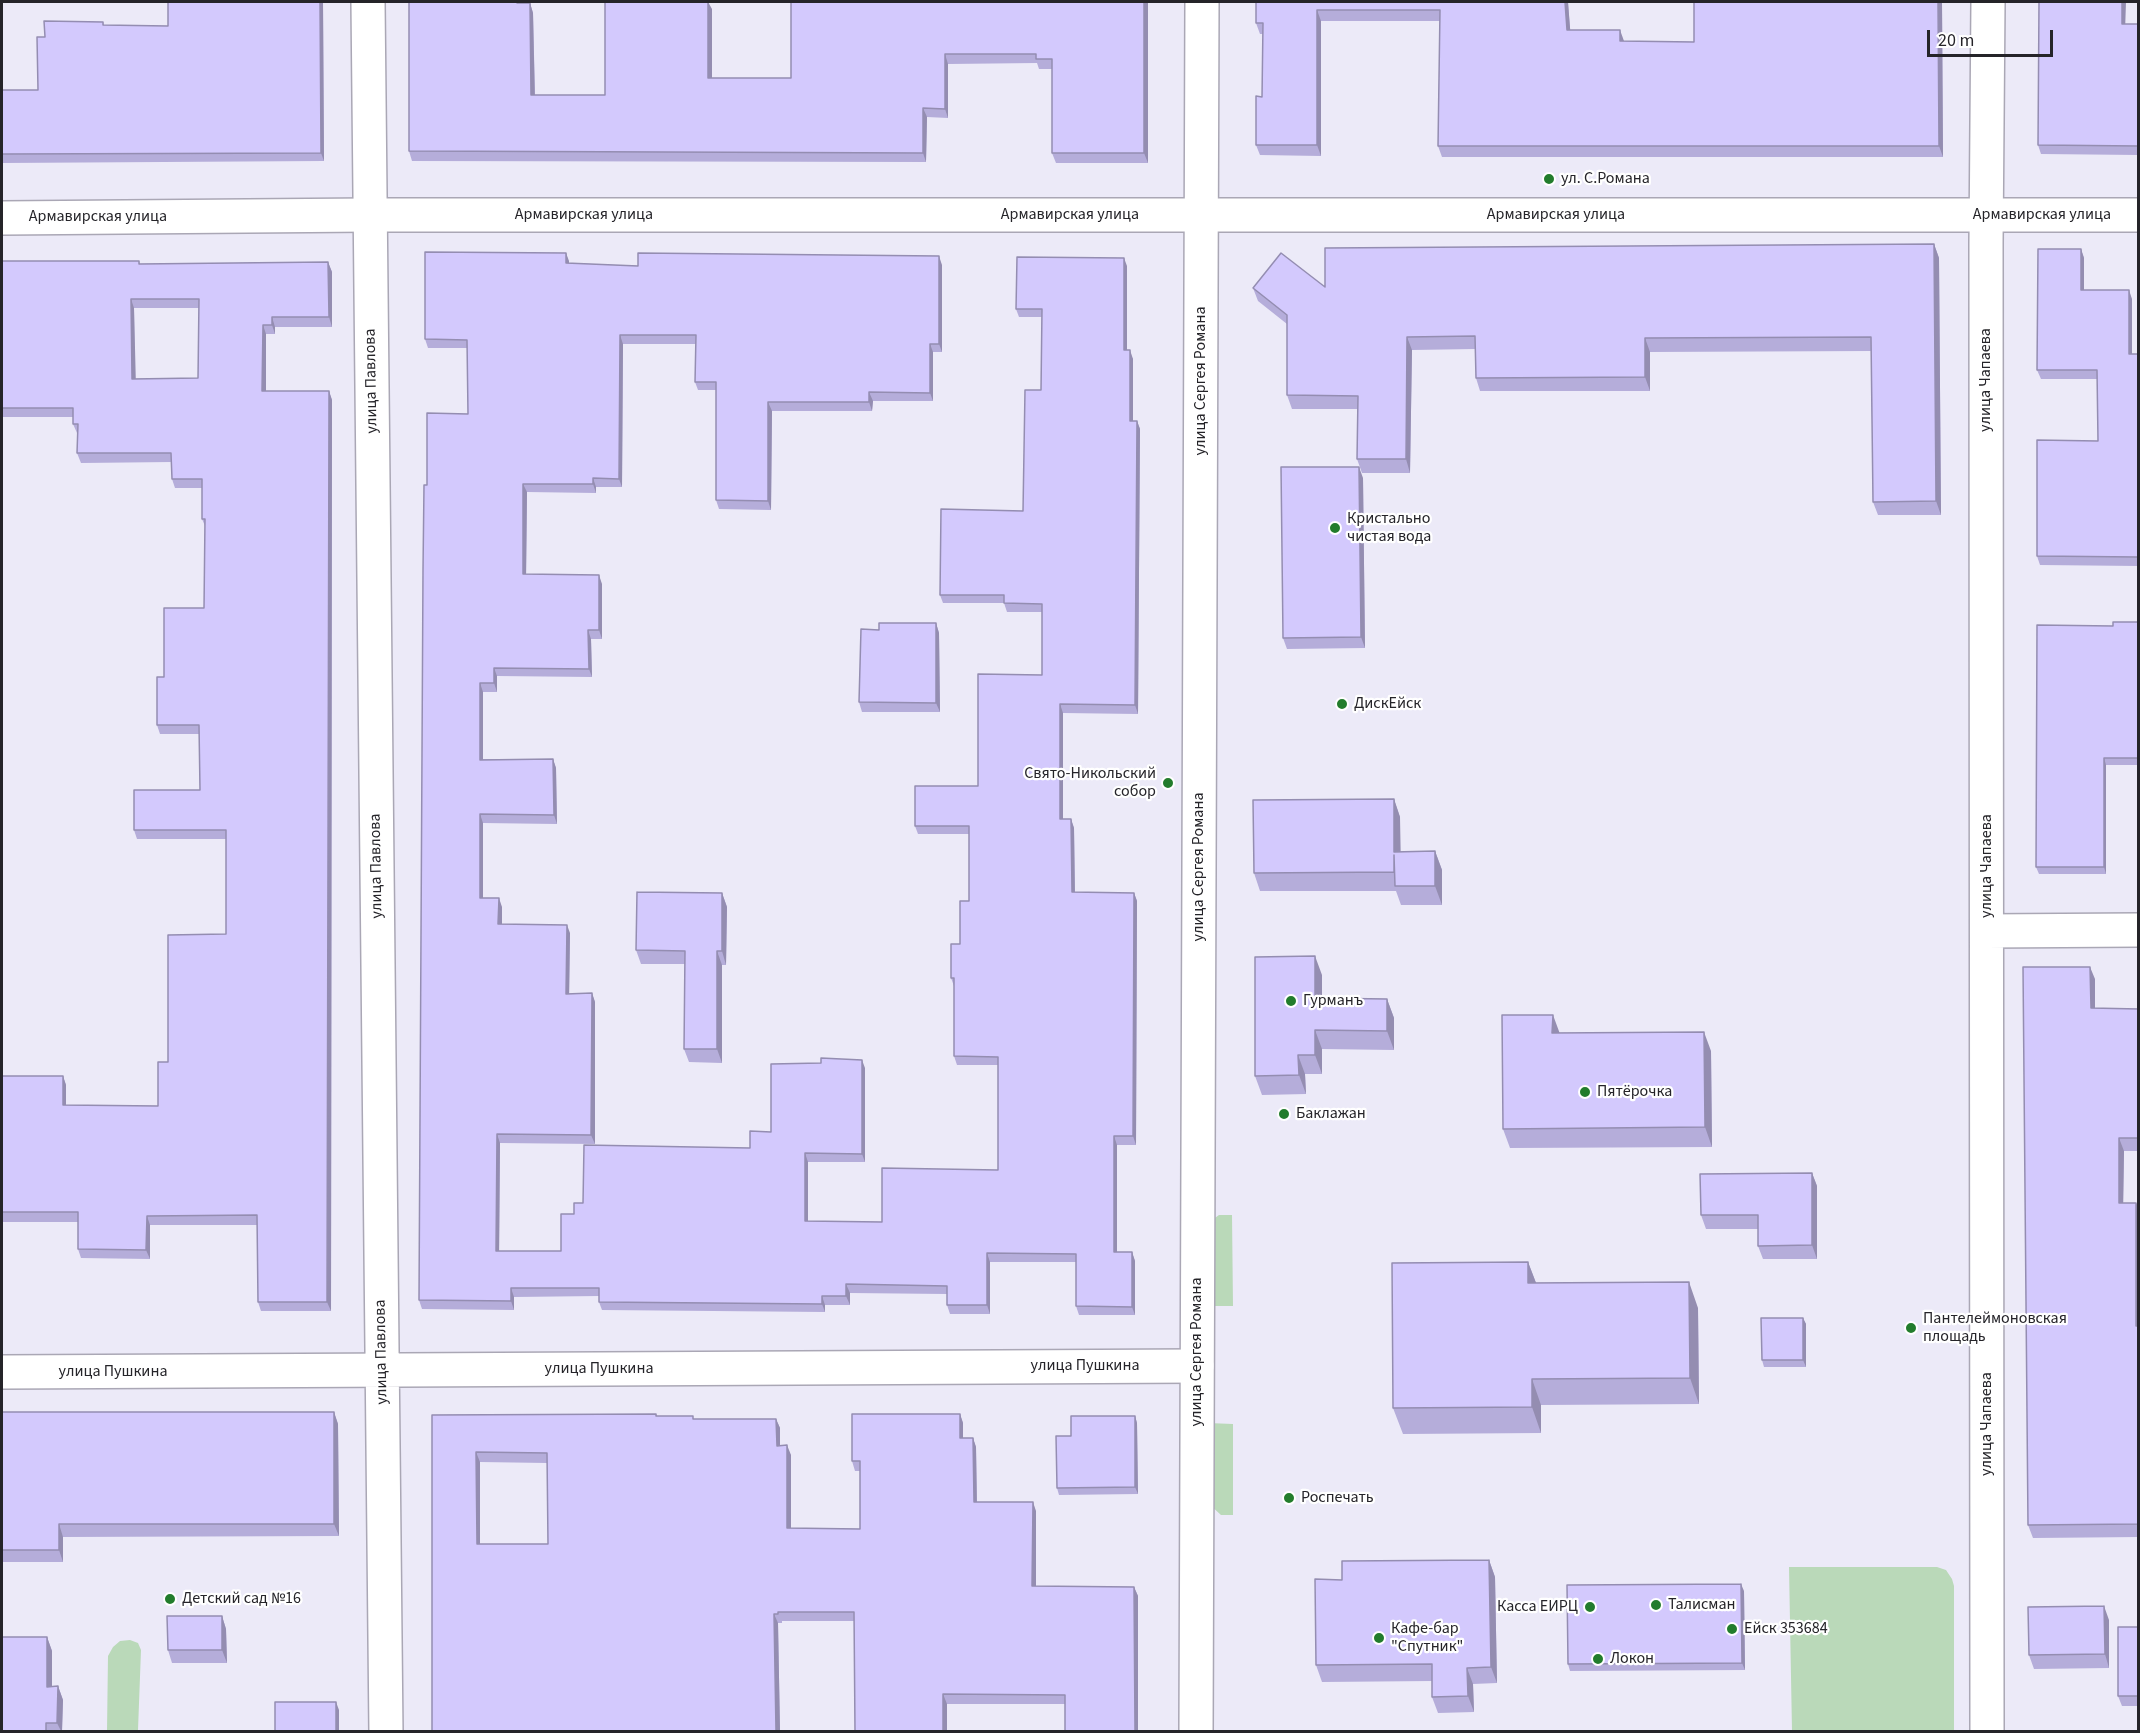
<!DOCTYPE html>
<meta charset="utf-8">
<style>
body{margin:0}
#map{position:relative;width:2140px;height:1733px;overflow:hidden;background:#eceaf8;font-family:"Source Sans 3",sans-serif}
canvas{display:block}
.frame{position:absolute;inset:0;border:3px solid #252429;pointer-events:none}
.scale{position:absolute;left:1927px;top:30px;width:126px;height:27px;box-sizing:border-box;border:3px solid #252429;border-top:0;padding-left:8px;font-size:18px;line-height:21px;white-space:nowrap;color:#252429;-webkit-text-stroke:4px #fff;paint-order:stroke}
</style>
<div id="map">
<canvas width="2140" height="1733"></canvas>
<div class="frame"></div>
<div class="scale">20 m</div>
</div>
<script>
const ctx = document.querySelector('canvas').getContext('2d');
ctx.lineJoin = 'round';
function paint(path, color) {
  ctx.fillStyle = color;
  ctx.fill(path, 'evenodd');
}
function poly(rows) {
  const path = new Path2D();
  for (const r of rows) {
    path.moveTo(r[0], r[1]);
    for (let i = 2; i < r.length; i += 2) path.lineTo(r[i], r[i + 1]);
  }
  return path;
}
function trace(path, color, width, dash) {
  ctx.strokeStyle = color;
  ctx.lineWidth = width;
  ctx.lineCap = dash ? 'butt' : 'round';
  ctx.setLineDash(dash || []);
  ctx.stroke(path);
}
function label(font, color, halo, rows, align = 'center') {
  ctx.font = font + ' "Source Sans 3",sans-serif';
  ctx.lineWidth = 4.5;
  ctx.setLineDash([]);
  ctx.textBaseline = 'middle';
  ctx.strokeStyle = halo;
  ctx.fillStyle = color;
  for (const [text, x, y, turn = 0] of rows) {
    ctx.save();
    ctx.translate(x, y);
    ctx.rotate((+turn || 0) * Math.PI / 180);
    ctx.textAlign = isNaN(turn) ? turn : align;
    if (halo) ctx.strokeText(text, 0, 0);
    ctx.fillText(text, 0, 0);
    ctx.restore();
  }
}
const green = poly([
 [1219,1215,1232,1215,1233,1306,1207,1306,1212,1220],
 [1208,1423,1233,1424,1233,1515,1221,1515,1208,1503],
 [1789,1567,1937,1567,1946,1570,1952,1579,1954,1586,1954,1731,1792,1731],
 [130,1640,138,1643,141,1650,138,1730,107,1731,108,1656,113,1647,120,1641]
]);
const minor = poly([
 [368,2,386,1732],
 [1987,931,2138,930],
 [2,1372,1197,1366],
 [1987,1732,1986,243,1988,2]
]);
const tertiary = poly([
 [2,218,370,215,2138,215],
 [1196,1732,1202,2]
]);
const wall = poly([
 [168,2,323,2,324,161,2,163,2,90,38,90,45,37,103,22,104,25,168,26],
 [409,2,520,2,520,3,530,3,533,13,535,95,605,95,712,9,712,78,791,78,791,2,1148,2,1148,163,1056,163,1052,153,1052,69,1039,69,1037,63,948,64,948,118,927,117,926,162,412,161,409,151],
 [1256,2,1568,2,1570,30,1624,41,1694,42,1694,2,1942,2,1943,157,1442,157,1438,146,1440,21,1321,21,1321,156,1260,155,1256,145,1262,97,1263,34,1260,34,1256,23],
 [2125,24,2139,24,2139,155,2041,154,2038,145],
 [1934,244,1939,258,1941,515,1878,515,1873,502,1871,351,1650,352,1650,391,1480,391,1476,378,1475,349,1412,350,1410,473,1362,473,1357,459,1358,409,1292,409,1287,395,1287,324,1258,301,1253,288,1325,287],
 [2081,249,2084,258,2084,290,2132,299,2132,354,2139,354,2139,566,2040,565,2037,556,2098,441,2098,379,2041,379,2037,370],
 [566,253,569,263,638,266,942,265,942,352,933,352,933,401,873,401,872,411,772,411,771,510,719,509,716,500,716,390,698,390,695,382,696,344,623,344,622,487,596,487,596,493,527,492,526,574,602,584,602,639,591,639,592,677,497,676,497,692,483,692,483,759,553,759,556,768,557,824,483,823,483,898,502,907,502,924,570,933,569,994,592,993,595,1002,595,1144,500,1143,499,1251,561,1251,574,1214,583,1203,750,1148,771,1132,865,1068,865,1162,808,1162,808,1221,882,1222,998,1170,998,1065,957,1065,954,1056,954,986,951,978,960,944,969,901,969,834,918,834,915,826,978,786,1042,675,1042,612,1007,612,1004,603,943,603,940,595,1023,511,1041,390,1042,317,1019,317,1016,309,1127,266,1127,350,1133,359,1133,421,1137,421,1140,429,1138,714,1063,713,1063,819,1071,819,1074,828,1075,892,1134,893,1137,901,1136,1145,1117,1145,1117,1252,1132,1252,1135,1261,1135,1315,1079,1315,1076,1306,1076,1262,990,1262,990,1314,950,1314,947,1305,947,1294,850,1293,850,1305,825,1305,825,1312,602,1310,599,1302,599,1296,514,1297,514,1310,422,1309,419,1300,427,485,468,414,467,348,428,348,425,339],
 [2,261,139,261,140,264,328,262,332,272,332,327,275,327,275,334,266,334,266,391,329,391,332,400,331,1311,261,1311,258,1302,257,1225,150,1225,150,1259,81,1258,78,1249,78,1222,2,1222,2,1076,63,1076,66,1085,66,1105,158,1106,168,1062,226,934,226,839,137,839,134,830,200,790,199,734,160,734,157,725,164,677,204,608,205,526,202,519,202,488,175,488,172,479,172,462,81,463,77,453,78,433,77,433,73,424,73,417,2,417],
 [134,308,199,308,198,378,135,379],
 [1363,478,1365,648,1287,649,1283,638],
 [2139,622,2139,765,2106,765,2106,874,2039,874,2036,867,2113,626],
 [936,623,939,633,940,712,862,712,859,702,879,630],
 [1394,799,1400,817,1400,852,1435,851,1442,870,1442,905,1401,905,1396,891,1260,891,1254,873],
 [722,893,727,907,726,965,722,965,722,1063,689,1062,684,1049,685,964,641,964,636,950],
 [1322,975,1322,998,1387,999,1394,1018,1394,1050,1322,1049,1322,1074,1305,1074,1306,1094,1262,1095,1255,1076],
 [2095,979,2095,1008,2139,1009,2139,1151,2124,1151,2123,1203,2136,1203,2139,1209,2139,1537,2033,1538,2028,1525],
 [1559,1033,1711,1051,1712,1147,1510,1148,1503,1129],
 [1812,1173,1817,1186,1817,1259,1763,1259,1758,1246,1758,1229,1706,1229,1701,1215],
 [1528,1262,1536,1283,1698,1308,1699,1404,1541,1405,1541,1433,1403,1434,1393,1408],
 [1803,1318,1806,1324,1806,1367,1764,1367,1762,1360],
 [2,1412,334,1412,338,1424,339,1536,63,1537,63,1562,2,1562],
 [656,1414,657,1416,694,1419,776,1419,780,1428,780,1446,791,1455,791,1528,860,1529,860,1471,855,1471,852,1461,960,1414,963,1423,963,1438,973,1438,976,1447,977,1502,1036,1511,1036,1586,1134,1587,1138,1596,1138,1731,1065,1731,1065,1704,947,1704,947,1731,855,1731,854,1621,782,1621,782,1623,778,1623,780,1731,432,1731,432,1415],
 [480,1462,547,1463,548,1544,480,1544],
 [1135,1416,1137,1423,1138,1494,1059,1495,1057,1488,1071,1436],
 [1489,1560,1495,1577,1497,1683,1473,1684,1474,1712,1438,1713,1432,1697,1432,1681,1322,1682,1316,1665,1342,1580],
 [1744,1591,1745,1670,1570,1671,1568,1664],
 [222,1616,226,1629,227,1663,172,1663,168,1650],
 [2109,1620,2109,1668,2034,1669,2029,1655],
 [2139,1627,2139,1706,2122,1706,2118,1696],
 [47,1637,52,1651,52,1687,58,1686,63,1700,62,1731,2,1731]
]);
const shadedWall = poly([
 [320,2,323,2,324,161,321,153],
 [708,2,712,9,712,88,708,78],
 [1144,2,1148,2,1148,163,1144,153],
 [1565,2,1568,2,1571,40,1567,30],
 [1938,2,1942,2,1943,157,1939,146],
 [2122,2,2126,2,2125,32,2122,24],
 [530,3,533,13,535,105,531,95],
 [1317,10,1321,21,1321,156,1317,145],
 [1620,30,1624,41,1620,41],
 [945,54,948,64,948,118,945,109],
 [923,108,927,117,926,162,923,153],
 [1934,244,1939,258,1941,515,1936,501],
 [2081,249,2084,258,2084,299,2081,290],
 [566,253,569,261,569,271,566,263],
 [939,256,942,265,942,352,939,344],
 [1124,258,1127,266,1127,359,1124,350],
 [328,262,332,272,332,327,329,317],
 [2129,290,2132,299,2132,363,2129,354],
 [131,299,134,308,136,388,132,379],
 [272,317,275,327,275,334,272,325],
 [263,325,266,334,266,400,262,391],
 [620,335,623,344,622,487,619,479],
 [1407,337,1412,350,1410,473,1406,459],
 [1645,338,1650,352,1650,391,1645,377],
 [930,344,933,352,933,401,930,393],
 [1130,350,1133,359,1133,429,1130,421],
 [329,391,332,400,331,1311,327,1302],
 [869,392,873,401,872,411,869,402],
 [768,402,772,411,771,510,768,501],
 [1137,421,1140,429,1138,714,1135,705],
 [1359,467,1363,478,1365,648,1361,637],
 [593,478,596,487,596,493,593,484],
 [523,484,527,492,526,582,523,574],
 [599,575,602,584,602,639,599,630],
 [936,623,939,633,940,712,936,703],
 [588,630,591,639,592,677,589,669],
 [494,668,497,676,497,692,494,683],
 [480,683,483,692,483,768,480,760],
 [1060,704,1063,713,1063,828,1060,819],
 [2104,758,2106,765,2106,874,2104,867],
 [553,759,556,768,557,824,554,815],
 [1394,799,1400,817,1401,870,1394,852],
 [480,814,483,823,483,907,480,898],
 [1071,819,1074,828,1075,901,1072,892],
 [1435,851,1442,870,1442,905,1435,886],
 [722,893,727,907,726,965,722,951],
 [1134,893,1137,901,1136,1145,1133,1136],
 [499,898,502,907,502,933,498,924],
 [567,925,570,933,569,1002,566,994],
 [717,951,722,965,722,1063,717,1049],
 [1315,956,1322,975,1322,1017,1315,998],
 [2090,967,2095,979,2095,1021,2091,1008],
 [592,993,595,1002,595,1144,591,1135],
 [1387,999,1394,1018,1394,1050,1387,1031],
 [1553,1015,1560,1034,1552,1033],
 [1315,1030,1322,1049,1322,1074,1315,1055],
 [1704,1032,1711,1051,1712,1147,1705,1127],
 [1298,1055,1305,1074,1306,1094,1299,1075],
 [862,1060,865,1068,865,1162,862,1154],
 [63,1076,66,1085,66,1114,63,1105],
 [497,1134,500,1143,499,1260,496,1251],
 [1114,1136,1117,1145,1117,1260,1114,1252],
 [2119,1138,2124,1151,2123,1216,2119,1203],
 [805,1153,808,1162,808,1230,805,1221],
 [1812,1173,1817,1186,1817,1259,1812,1245],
 [2136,1203,2139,1209,2139,1332,2136,1326],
 [147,1216,150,1225,150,1259,146,1250],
 [1132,1252,1135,1261,1135,1315,1132,1307],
 [987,1253,990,1262,990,1314,987,1305],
 [1528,1262,1538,1288,1528,1283],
 [1689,1282,1698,1308,1699,1404,1690,1378],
 [846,1284,850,1293,850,1305,846,1296],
 [511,1288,514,1297,514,1310,511,1301],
 [822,1296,825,1305,825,1312,822,1304],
 [1803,1318,1806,1324,1806,1367,1803,1360],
 [1532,1379,1541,1405,1541,1433,1532,1407],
 [334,1412,338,1424,339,1536,334,1524],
 [960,1414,963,1423,963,1447,960,1438],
 [1135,1416,1137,1423,1138,1494,1135,1487],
 [776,1419,780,1428,780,1455,777,1446],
 [973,1438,976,1447,977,1512,974,1502],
 [787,1445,791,1455,791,1538,787,1528],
 [476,1452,480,1462,480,1554,477,1544],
 [1033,1502,1036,1511,1036,1596,1032,1586],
 [59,1524,63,1537,63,1562,59,1550],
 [1489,1560,1495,1577,1497,1683,1491,1667],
 [1741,1584,1744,1591,1745,1670,1742,1663],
 [1134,1587,1138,1596,1138,1731,1135,1731],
 [2104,1606,2109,1620,2109,1668,2105,1654],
 [774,1614,778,1623,780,1731,776,1731],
 [222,1616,226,1629,227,1663,222,1650],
 [47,1637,52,1651,52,1700,47,1687],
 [1467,1668,1473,1684,1474,1712,1468,1696],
 [58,1686,63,1700,62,1731,61,1731,57,1723],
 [943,1694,947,1704,947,1731,943,1731],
 [336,1702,339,1710,339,1731,336,1731]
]);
const building = poly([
 [168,2,320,2,321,153,2,154,2,90,38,90,37,37,45,37,44,21,103,22,103,25,168,26,168,2],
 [409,2,517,2,517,3,530,3,531,95,605,95,605,2,708,2,708,78,791,78,791,2,1144,2,1144,153,1052,153,1052,59,1036,59,1036,54,945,54,945,109,923,108,923,153,409,151,409,2],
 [1256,2,1565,2,1567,30,1620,30,1620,41,1694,42,1694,2,1938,2,1939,146,1438,146,1440,10,1317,10,1317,145,1256,145,1256,96,1262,97,1263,23,1256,23,1256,2],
 [2039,2,2122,2,2122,24,2139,24,2139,146,2038,145,2039,2],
 [1934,244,1936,501,1873,502,1871,337,1645,338,1645,377,1476,378,1475,336,1407,337,1406,459,1357,459,1358,396,1287,395,1287,315,1253,288,1281,253,1325,287,1325,248,1934,244],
 [2038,249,2081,249,2081,290,2129,290,2129,354,2139,354,2138,557,2037,556,2037,440,2098,441,2097,370,2037,370,2038,249],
 [425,252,566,253,566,263,638,266,638,253,939,256,939,344,930,344,930,393,869,392,869,402,768,402,768,501,716,500,716,382,695,382,696,335,620,335,619,479,593,478,593,484,523,484,523,574,599,575,599,630,588,630,589,669,494,668,494,683,480,683,480,760,553,759,554,815,480,814,480,898,499,898,498,924,567,925,566,994,592,993,591,1135,497,1134,496,1251,561,1251,561,1214,574,1214,574,1203,583,1203,584,1145,750,1148,750,1131,771,1132,771,1064,821,1063,821,1058,862,1060,862,1154,805,1153,805,1221,882,1222,882,1168,998,1170,998,1057,954,1056,954,978,951,978,951,944,960,944,960,901,969,901,969,826,915,826,915,786,978,786,978,674,1042,675,1042,604,1004,603,1004,595,940,595,941,509,1023,511,1025,390,1041,390,1042,309,1016,309,1017,257,1124,258,1124,350,1130,350,1130,421,1137,421,1135,705,1060,704,1060,819,1071,819,1072,892,1134,893,1133,1136,1114,1136,1114,1252,1132,1252,1132,1307,1076,1306,1076,1254,987,1253,987,1305,947,1305,947,1286,846,1284,846,1296,822,1296,822,1304,599,1302,599,1288,511,1288,511,1301,419,1300,423,570,424,485,427,485,427,413,468,414,467,340,425,339,425,252],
 [2,261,139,261,139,264,328,262,329,317,272,317,272,325,263,325,262,391,329,391,327,1302,258,1302,257,1215,147,1216,146,1250,78,1249,78,1212,2,1212,2,1076,63,1076,63,1105,158,1106,158,1062,168,1062,168,935,226,934,226,830,134,830,134,790,200,790,199,725,157,725,157,677,164,677,164,608,204,608,205,519,202,519,202,479,172,479,171,453,77,453,78,424,73,424,73,408,2,408,2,261],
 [131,299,199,299,198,378,132,379,131,299],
 [1281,467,1359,467,1361,637,1283,638,1281,467],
 [2113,622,2139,622,2139,758,2104,758,2104,867,2036,867,2037,625,2113,626,2113,622],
 [879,623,936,623,936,703,859,702,861,629,879,630,879,623],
 [1394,799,1394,852,1435,851,1435,886,1395,886,1394,855,1394,872,1254,873,1253,800,1394,799],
 [637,892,722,893,722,951,717,951,717,1049,684,1049,685,951,636,950,637,892],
 [1315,956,1315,998,1387,999,1387,1031,1315,1030,1315,1055,1298,1055,1299,1075,1255,1076,1255,957,1315,956],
 [2023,967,2090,967,2091,1008,2139,1009,2139,1138,2119,1138,2119,1203,2136,1203,2136,1326,2139,1326,2139,1524,2028,1525,2023,967],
 [1502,1015,1553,1015,1552,1033,1704,1032,1705,1127,1503,1129,1502,1015],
 [1812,1173,1812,1245,1758,1246,1758,1215,1701,1215,1700,1174,1812,1173],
 [1528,1262,1528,1283,1689,1282,1690,1378,1532,1379,1532,1407,1393,1408,1392,1263,1528,1262],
 [1761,1318,1803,1318,1803,1360,1762,1360,1761,1318],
 [2,1412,334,1412,334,1524,59,1524,59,1550,2,1550,2,1412],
 [656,1414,656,1416,693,1416,693,1419,776,1419,777,1446,787,1445,787,1528,860,1529,860,1461,852,1461,852,1414,960,1414,960,1438,973,1438,974,1502,1033,1502,1032,1586,1134,1587,1135,1731,1065,1731,1065,1695,943,1694,943,1731,855,1731,854,1612,778,1612,778,1614,774,1614,776,1731,432,1731,432,1415,656,1414],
 [476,1452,547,1453,548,1544,477,1544,476,1452],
 [1071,1416,1135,1416,1135,1487,1057,1488,1056,1436,1071,1436,1071,1416],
 [1489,1560,1491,1667,1467,1668,1468,1696,1432,1697,1432,1664,1316,1665,1315,1579,1342,1580,1342,1561,1489,1560],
 [1741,1584,1742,1663,1568,1664,1567,1585,1741,1584],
 [2104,1606,2105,1654,2029,1655,2028,1607,2104,1606],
 [167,1616,222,1616,222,1650,168,1650,167,1616],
 [2118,1627,2139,1627,2139,1696,2118,1696,2118,1627],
 [2,1637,47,1637,47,1687,58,1686,57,1723,46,1723,46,1731,2,1731,2,1637],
 [275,1702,336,1702,336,1731,275,1731,275,1702]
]);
const markers = [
 [1549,179,6,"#227c2c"],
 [1335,528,6,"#227c2c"],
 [1342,704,6,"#227c2c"],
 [1168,783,6,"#227c2c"],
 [1291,1001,6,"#227c2c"],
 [1585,1092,6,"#227c2c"],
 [1284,1114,6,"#227c2c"],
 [1911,1328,6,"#227c2c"],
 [1289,1498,6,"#227c2c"],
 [170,1599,6,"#227c2c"],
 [1656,1605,6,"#227c2c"],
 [1590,1607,6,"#227c2c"],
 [1732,1629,6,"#227c2c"],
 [1379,1638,6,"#227c2c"],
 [1598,1659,6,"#227c2c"]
];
const poiNames = [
 ["ул. С.Романа",1561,179],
 ["Кристально",1347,519],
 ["чистая вода",1347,537],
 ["ДискЕйск",1354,704],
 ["Свято-Никольский",1156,774,"right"],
 ["собор",1156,792,"right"],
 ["Гурманъ",1303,1001],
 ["Пятёрочка",1597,1092],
 ["Баклажан",1296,1114],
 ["Пантелеймоновская",1923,1319],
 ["площадь",1923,1337],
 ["Роспечать",1301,1498],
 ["Детский сад №16",182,1599],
 ["Талисман",1668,1605],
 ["Касса ЕИРЦ",1578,1607,"right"],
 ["Кафе-бар",1391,1629],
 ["\"Спутник\"",1391,1647],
 ["Ейск 353684",1744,1629],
 ["Локон",1610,1659]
];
const streetNames = [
 ["Армавирская улица",584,215],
 ["Армавирская улица",1070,215],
 ["Армавирская улица",1556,215],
 ["Армавирская улица",2042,215],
 ["Армавирская улица",98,217],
 ["улица Чапаева",1986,380,-90],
 ["улица Павлова",372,381,-91],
 ["улица Сергея Романа",1201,381,-90],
 ["улица Павлова",377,866,-91],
 ["улица Чапаева",1987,866,-90],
 ["улица Сергея Романа",1199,867,-90],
 ["улица Павлова",382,1352,-91],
 ["улица Сергея Романа",1197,1352,-90],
 ["улица Пушкина",1085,1366],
 ["улица Пушкина",599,1369],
 ["улица Пушкина",113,1372],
 ["улица Чапаева",1987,1424,-90]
];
paint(green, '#bad9b9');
trace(minor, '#aaa7b5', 36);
trace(tertiary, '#aaa7b5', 36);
trace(minor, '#fff', 33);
trace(tertiary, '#fff', 33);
paint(wall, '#b5adda');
paint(shadedWall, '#948db1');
paint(building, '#d3c9fd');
trace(building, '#948db1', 1.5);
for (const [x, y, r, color] of markers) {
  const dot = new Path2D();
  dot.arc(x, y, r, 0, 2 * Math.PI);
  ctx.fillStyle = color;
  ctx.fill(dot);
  trace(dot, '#fff', 2);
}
label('16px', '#252429', '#fff', poiNames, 'left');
label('16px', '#252429', '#fff', streetNames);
</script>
